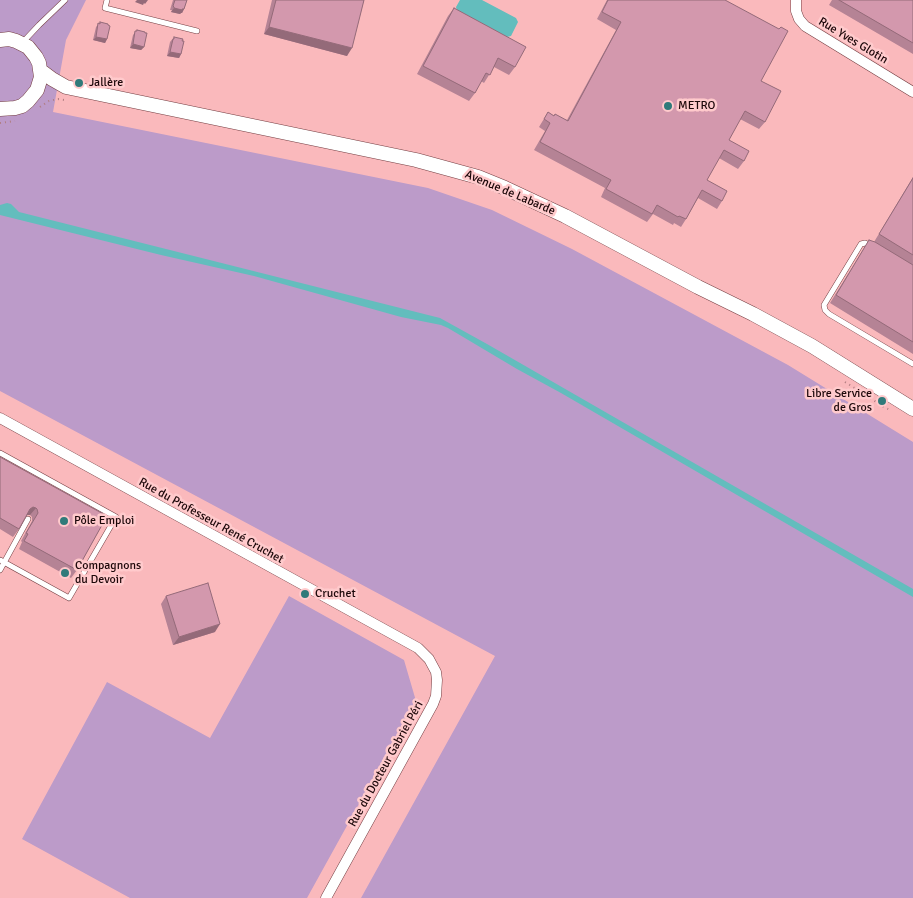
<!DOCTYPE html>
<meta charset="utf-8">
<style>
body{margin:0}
canvas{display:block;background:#fab9bc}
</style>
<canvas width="913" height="898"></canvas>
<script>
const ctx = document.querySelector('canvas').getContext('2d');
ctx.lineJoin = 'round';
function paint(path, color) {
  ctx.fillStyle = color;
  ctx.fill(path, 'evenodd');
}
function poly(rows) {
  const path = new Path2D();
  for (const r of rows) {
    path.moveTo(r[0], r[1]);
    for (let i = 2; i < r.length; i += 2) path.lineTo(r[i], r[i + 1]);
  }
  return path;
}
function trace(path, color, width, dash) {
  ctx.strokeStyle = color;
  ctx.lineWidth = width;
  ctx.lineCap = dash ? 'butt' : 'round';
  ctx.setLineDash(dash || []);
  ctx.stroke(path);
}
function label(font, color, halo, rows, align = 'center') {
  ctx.font = font + ' Signika,sans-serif';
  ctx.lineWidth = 5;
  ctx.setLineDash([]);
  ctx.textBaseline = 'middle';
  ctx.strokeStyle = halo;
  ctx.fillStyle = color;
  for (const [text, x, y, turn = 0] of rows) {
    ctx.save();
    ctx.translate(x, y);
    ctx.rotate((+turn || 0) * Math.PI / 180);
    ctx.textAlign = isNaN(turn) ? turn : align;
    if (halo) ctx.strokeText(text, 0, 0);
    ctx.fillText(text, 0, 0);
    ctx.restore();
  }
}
const green = poly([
 [0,0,86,0,66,40,53,112,428,188,492,210,572,249,788,365,913,442,913,898,361,898,495,656,0,391],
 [289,596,404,660,416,701,307,898,130,898,22,839,107,682,210,738]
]);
const water = poly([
 [460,0,482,0,516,18,518,22,511,36,507,37,457,11,456,7],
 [7,203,11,204,19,212,440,318,487,344,913,589,913,597,561,393,517,369,448,328,441,325,401,317,254,276,161,255,0,215,0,205]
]);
const path = poly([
 [40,107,49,101,58,99,64,100],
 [0,123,15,121],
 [845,382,884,407,890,410]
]);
const service = poly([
 [107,0,105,8,197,31],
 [23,42,39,25,65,0],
 [873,247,865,243,861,244,824,305,825,310,829,314,913,364],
 [0,453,116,517,69,598,0,560],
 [0,570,28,519]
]);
const minor = poly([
 [796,0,796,11,799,19,805,26,913,92],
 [0,418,418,648,429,659,436,672,437,680,436,696,433,704,326,898]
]);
const secondary = poly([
 [0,40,9,39,16,41,28,47,36,57,39,63,41,77,37,90,28,101,22,106,15,108,0,109],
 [40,70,52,79,66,87,416,160,478,177,505,188,565,216,698,287,753,314,812,346,913,409]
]);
const wall = poly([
 [173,0,187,0,184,9,182,13,181,13,180,14,171,12,172,10,170,10],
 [272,0,364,0,347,56,264,34],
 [607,0,725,0,761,81,765,122,759,129,740,119,729,140,744,161,738,169,719,158,707,180,722,201,717,209,698,198,686,219,681,227,674,223,673,225,653,214,647,222,601,197,605,188,534,150,545,131,539,127,548,112,554,116,567,120,616,30,597,19],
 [832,0,913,0,913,54,829,5],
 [454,8,515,67,509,75,494,67,484,83,481,81,475,93,469,101,417,74,448,16],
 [100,22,107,39,105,43,93,40,96,27],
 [137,30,144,47,141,50,130,48,133,35],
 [174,37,181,54,179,58,167,56,170,42],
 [913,177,913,354,830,303,869,240,874,242],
 [0,457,107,516,77,570,71,578,19,549,22,542,21,541,32,521,32,517,30,515,26,515,19,529,13,537,0,529],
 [166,596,215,632,173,645,161,604]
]);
const shadedWall = poly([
 [137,0,148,0,145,4,144,3,143,5,135,2],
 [174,8,182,9,184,9,182,13,181,13,180,14,171,12],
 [269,27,352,48,347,56,264,34],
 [96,37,107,39,105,43,93,40],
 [133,44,144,47,141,50,130,48],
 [170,52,181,54,179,58,167,56],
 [33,507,36,508,30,515,27,515,24,516,30,509],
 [220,624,215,632,173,645,179,637]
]);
const building = poly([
 [175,0,187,0,184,9,182,9,182,10,174,8,174,7,173,6,175,0],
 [276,0,364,0,352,48,269,27,276,0],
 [608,0,725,0,779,29,781,27,788,31,761,81,781,91,765,122,745,111,729,140,749,151,744,161,724,150,707,180,727,191,722,201,702,190,686,219,679,216,678,217,657,205,652,214,606,189,611,180,540,142,550,123,544,119,548,112,554,116,555,114,568,121,621,22,602,12,608,0],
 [839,0,913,0,913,43,839,0],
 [454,8,526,47,515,67,498,58,490,75,486,73,475,93,423,66,454,8],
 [100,22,108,24,108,25,110,26,107,39,96,37,98,23,100,24,100,22],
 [137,30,145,32,145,33,147,33,144,47,133,44,135,31,137,31,137,30],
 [174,37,183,39,182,41,184,41,181,54,170,52,173,39,174,39,174,37],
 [913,178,913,255,879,234,913,178],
 [869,240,875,242,913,265,913,342,836,295,869,240],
 [0,457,107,516,77,570,24,541,28,534,26,533,38,513,37,509,36,508,33,507,30,509,19,529,0,518,0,457],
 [208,583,220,624,179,637,166,596,208,583]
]);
const markers = [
 [79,83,5,"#307a7a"],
 [668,106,5,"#307a7a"],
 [882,401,5,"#307a7a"],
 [64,521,5,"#307a7a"],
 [65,573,5,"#307a7a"],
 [305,594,5,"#307a7a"]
];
const streetNames = [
 ["Rue Yves Glotin",853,41,31],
 ["Avenue de Labarde",510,193,23],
 ["Rue du Professeur René Cruchet",211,521,29],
 ["Rue du Docteur Gabriel Péri",386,764,-61]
];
const poiNames = [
 ["Jallère",89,83],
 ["METRO",678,106],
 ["Libre Service",872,394,"right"],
 ["de Gros",872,408,"right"],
 ["Pôle Emploi",74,521],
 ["Compagnons",75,566],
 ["du Devoir",75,580],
 ["Cruchet",315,594]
];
paint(green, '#bc9bc9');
paint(water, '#63bdbd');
trace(service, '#753f43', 6);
trace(minor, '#753f43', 11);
trace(secondary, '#753f43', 15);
trace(path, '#b07d80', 2, [1, 4]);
trace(service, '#fff', 5);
trace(minor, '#fff', 10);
trace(secondary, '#fff', 14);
paint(wall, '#b58395');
paint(shadedWall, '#946a79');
paint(building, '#d398ad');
trace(building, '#946a79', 1);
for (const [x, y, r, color] of markers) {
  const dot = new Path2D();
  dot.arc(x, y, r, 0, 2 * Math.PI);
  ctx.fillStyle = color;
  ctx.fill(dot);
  trace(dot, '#ffcacc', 2);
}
label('12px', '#1c0709', '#ffcacc', streetNames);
label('12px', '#1c0709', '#ffcacc', poiNames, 'left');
</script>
